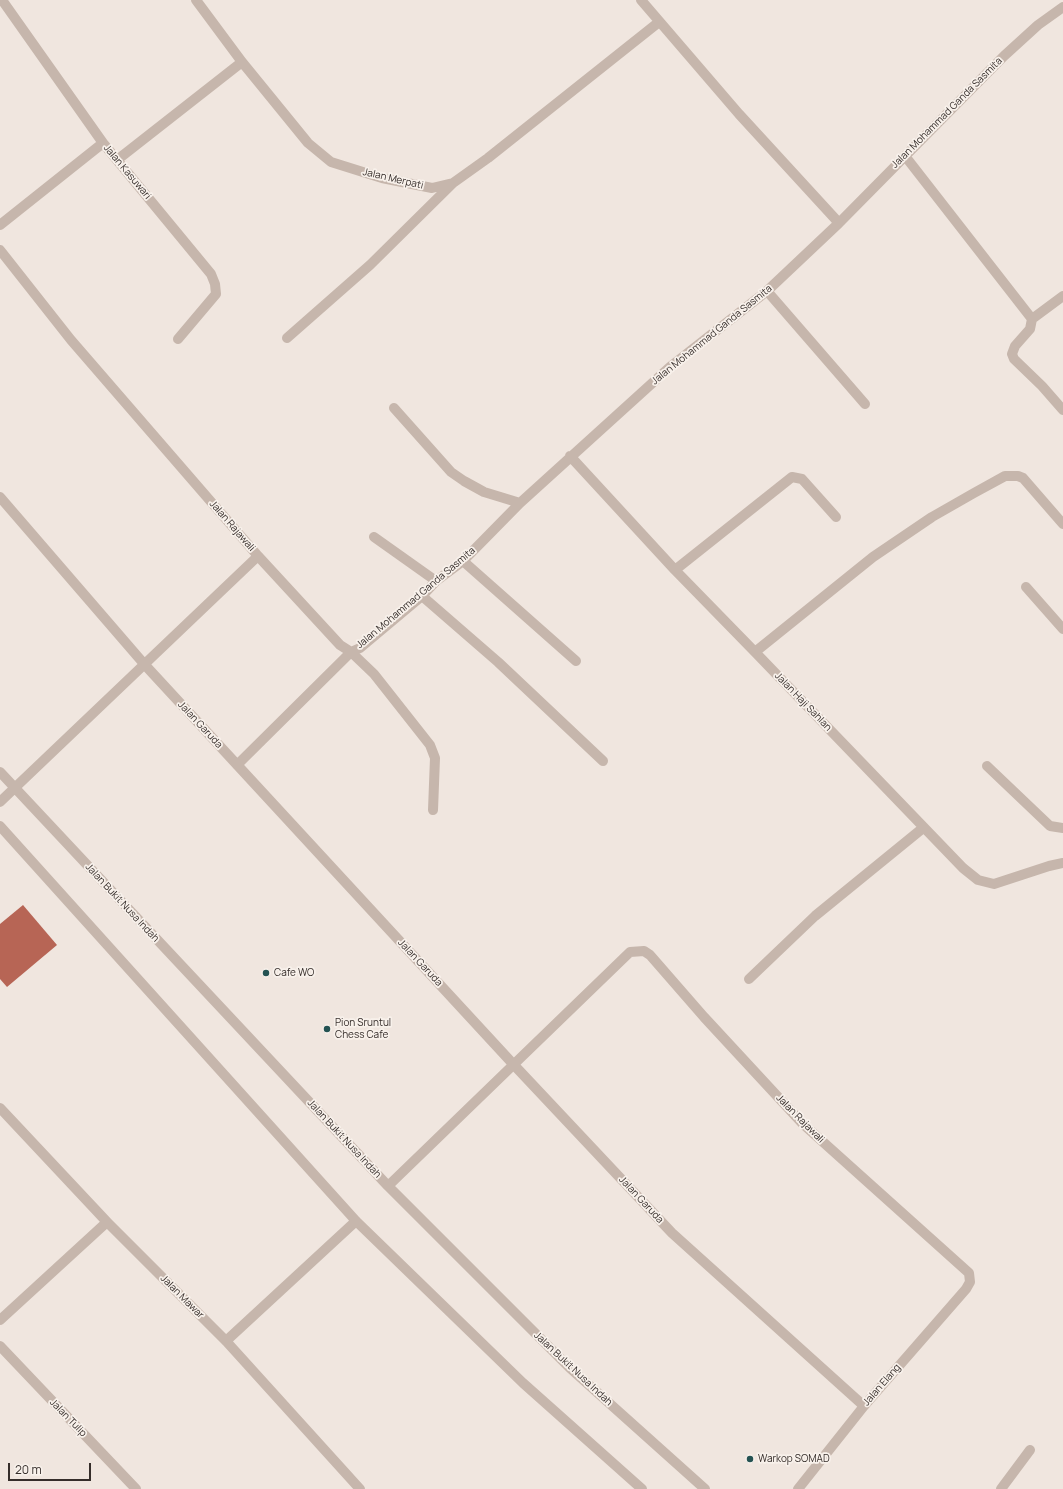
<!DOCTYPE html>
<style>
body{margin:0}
#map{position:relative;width:1063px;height:1489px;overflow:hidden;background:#f0e6df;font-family:Manrope,sans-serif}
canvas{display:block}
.scale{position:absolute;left:8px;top:1463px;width:83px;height:18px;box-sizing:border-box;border:2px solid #352d2a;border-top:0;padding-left:5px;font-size:12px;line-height:14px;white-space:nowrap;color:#352d2a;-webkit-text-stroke:3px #f8f1eb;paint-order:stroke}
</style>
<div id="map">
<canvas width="1063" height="1489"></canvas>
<div class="scale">20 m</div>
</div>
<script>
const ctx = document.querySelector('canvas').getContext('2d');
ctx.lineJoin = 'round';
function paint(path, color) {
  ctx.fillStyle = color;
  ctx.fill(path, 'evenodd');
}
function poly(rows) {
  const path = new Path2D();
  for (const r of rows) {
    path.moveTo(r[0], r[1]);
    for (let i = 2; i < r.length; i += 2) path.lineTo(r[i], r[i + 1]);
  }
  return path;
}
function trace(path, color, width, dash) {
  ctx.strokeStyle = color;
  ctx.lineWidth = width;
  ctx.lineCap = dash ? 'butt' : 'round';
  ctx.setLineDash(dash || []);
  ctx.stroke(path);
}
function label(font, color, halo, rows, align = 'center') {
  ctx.font = font + ' Manrope,sans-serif';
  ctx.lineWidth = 3.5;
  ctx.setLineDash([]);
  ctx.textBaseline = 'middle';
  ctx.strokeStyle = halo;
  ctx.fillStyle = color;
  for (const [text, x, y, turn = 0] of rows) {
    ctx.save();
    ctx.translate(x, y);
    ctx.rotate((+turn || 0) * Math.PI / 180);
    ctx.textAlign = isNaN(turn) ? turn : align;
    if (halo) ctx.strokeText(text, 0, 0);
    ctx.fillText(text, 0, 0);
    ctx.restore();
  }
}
const building = poly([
 [23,905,57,945,7,987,0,979,0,924]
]);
const minor = poly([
 [2,0,103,143,211,274,215,284,216,294,178,339],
 [196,0,242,62,308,143,331,162,382,178,432,188,453,183,488,158,659,22],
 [641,0,739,114,839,223],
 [905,156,1032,319],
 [117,160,242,62],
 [0,225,103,143],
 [0,250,71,340,258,556,340,645,351,652,374,674,430,745,435,758,433,810],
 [767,291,865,404],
 [1063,296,1032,319,1030,329,1015,346,1012,354,1014,359,1042,386,1063,410],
 [287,338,370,265,453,183],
 [394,408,451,472,464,481,484,492,520,503],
 [570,456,675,570,755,652,963,868,978,880,994,884,1049,866,1063,863],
 [0,497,145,665,514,1065,672,1233,864,1406],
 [374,537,436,581],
 [463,561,576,661],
 [675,570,792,477,802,479,836,517],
 [1026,587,1063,629],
 [422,596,498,662,603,761],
 [755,652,873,557,932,517,974,493,1005,476,1018,476,1023,478,1063,524],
 [237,765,351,652,360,648,422,596,436,581,463,561,520,503,670,367,767,291,839,223,1004,56,1038,25,1063,7],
 [987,766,1050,826,1063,828],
 [0,772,388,1186,570,1368,705,1489],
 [0,802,258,556],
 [0,826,356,1221,523,1383,642,1489],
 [749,979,815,916,923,828],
 [0,1108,107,1222,226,1341,360,1489],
 [388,1186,630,952,644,951,650,955,704,1017,803,1124,969,1273,970,1282,966,1289,864,1406,798,1489],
 [0,1320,107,1222],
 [226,1341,356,1221],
 [0,1346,136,1489],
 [1001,1489,1030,1450]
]);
const markers = [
 [266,973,4,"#245252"],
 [327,1029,4,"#245252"],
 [750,1459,4,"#245252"]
];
const streetNames = [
 ["Jalan Mohammad Ganda Sasmita",947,113,-45],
 ["Jalan Kasuwari",127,172,50],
 ["Jalan Merpati",393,179,13],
 ["Jalan Mohammad Ganda Sasmita",712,335,-39],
 ["Jalan Rajawali",232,526,49],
 ["Jalan Mohammad Ganda Sasmita",416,598,-40],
 ["Jalan Haji Sahlan",803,702,46],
 ["Jalan Garuda",200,725,47],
 ["Jalan Bukit Nusa Indah",122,903,47],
 ["Jalan Garuda",420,963,47],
 ["Jalan Rajawali",800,1119,45],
 ["Jalan Bukit Nusa Indah",344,1139,47],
 ["Jalan Garuda",641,1200,47],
 ["Jalan Mawar",182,1297,45],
 ["Jalan Bukit Nusa Indah",573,1369,43],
 ["Jalan Elang",882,1385,-49],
 ["Jalan Tulip",68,1418,46]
];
const poiNames = [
 ["Cafe WO",274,973],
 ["Pion Sruntul",335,1023],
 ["Chess Cafe",335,1035],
 ["Warkop SOMAD",758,1459]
];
paint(building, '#b76555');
trace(minor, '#c6b6ac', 10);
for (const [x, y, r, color] of markers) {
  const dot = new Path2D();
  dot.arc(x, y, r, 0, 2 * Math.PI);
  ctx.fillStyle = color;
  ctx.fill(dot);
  trace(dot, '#f8f1eb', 1.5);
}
label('10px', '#352d2a', '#f8f1eb', streetNames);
label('10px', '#352d2a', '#f8f1eb', poiNames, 'left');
</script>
